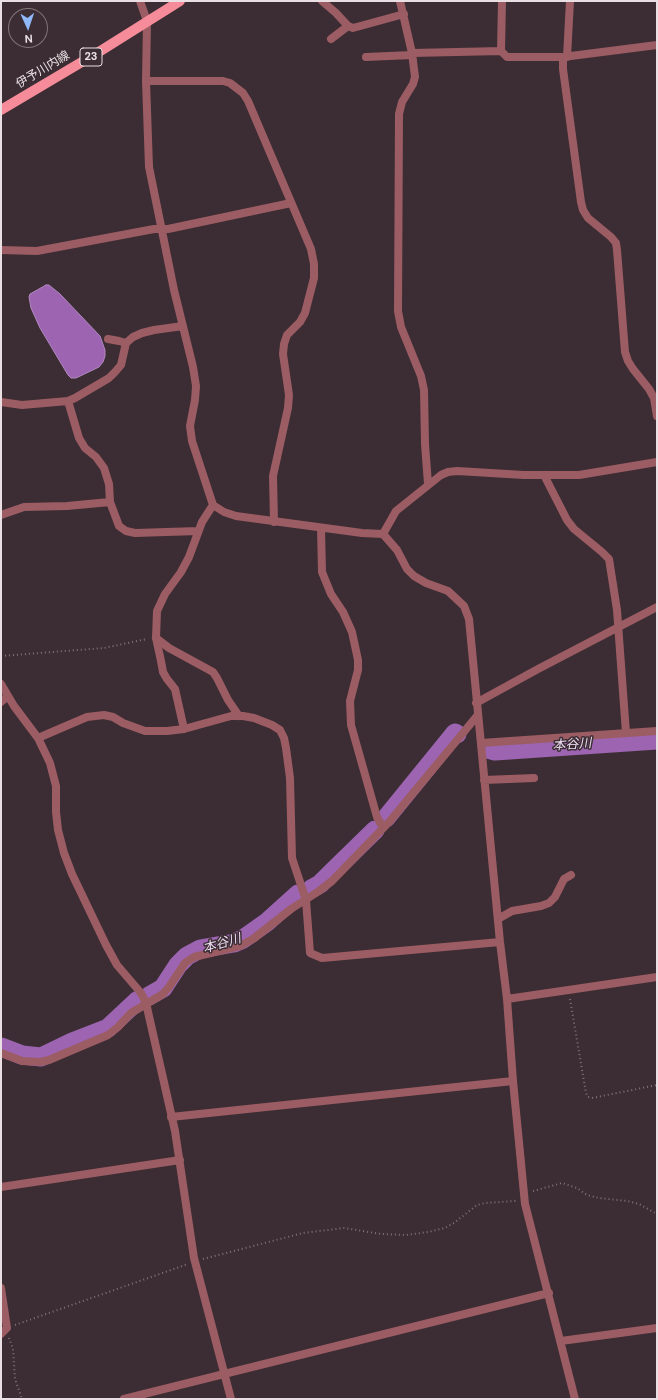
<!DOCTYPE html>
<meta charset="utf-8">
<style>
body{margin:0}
#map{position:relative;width:658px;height:1400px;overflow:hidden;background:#3b2d33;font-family:"DM Sans",sans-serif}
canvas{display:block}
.frame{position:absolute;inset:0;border:2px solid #eae0e3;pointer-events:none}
.north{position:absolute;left:8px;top:8px;width:40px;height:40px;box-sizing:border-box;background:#3b2d33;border:1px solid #817579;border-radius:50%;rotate:177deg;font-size:11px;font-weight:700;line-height:16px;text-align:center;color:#eae0e3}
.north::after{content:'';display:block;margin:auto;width:14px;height:18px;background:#8fb8fd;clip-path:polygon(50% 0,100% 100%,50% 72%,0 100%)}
</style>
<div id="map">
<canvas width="658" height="1400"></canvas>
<div class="frame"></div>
<div class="north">N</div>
</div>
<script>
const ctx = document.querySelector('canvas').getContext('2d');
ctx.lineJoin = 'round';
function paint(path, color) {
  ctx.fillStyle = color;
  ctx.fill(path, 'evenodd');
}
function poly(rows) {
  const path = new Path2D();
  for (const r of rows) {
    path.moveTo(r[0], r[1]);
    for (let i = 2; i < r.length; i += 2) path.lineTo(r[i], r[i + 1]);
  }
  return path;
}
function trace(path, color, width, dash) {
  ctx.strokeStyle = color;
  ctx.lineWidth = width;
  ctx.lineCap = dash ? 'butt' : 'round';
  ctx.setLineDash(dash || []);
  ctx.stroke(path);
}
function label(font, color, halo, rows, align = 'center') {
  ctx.font = font + ' "DM Sans","Noto Sans JP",sans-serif';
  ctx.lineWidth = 3;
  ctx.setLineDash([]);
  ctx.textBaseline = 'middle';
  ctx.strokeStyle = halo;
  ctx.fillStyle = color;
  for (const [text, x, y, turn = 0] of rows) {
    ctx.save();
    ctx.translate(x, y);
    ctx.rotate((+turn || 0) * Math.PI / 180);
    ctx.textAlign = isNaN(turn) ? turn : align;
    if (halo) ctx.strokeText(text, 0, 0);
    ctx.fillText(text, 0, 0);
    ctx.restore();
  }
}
const water = poly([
 [46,285,49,285,60,294,100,336,105,350,105,356,103,362,99,367,76,378,71,378,68,375,40,328,31,308,29,297,30,294,46,285]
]);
const river = poly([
 [488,749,495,751,657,740],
 [386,818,455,733,457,734],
 [311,889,320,884,326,878,375,830],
 [149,996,163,988,178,965,187,956,200,949,234,943,243,939,267,922,298,894],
 [1,1047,22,1055,41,1057,72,1042,108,1028,138,1000]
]);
const path = poly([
 [1,656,104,648,147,639],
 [570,999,586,1093,588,1097,592,1098,657,1085],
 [533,1191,562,1183,577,1188,587,1195,599,1198,627,1201,639,1204,657,1214],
 [203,1259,303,1233,344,1228,381,1234,406,1235,428,1232,445,1228,454,1223,477,1205,485,1203,516,1201],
 [15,1325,188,1264],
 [9,1338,13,1349,15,1379,22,1399]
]);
const minor = poly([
 [140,1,147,21,146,81,149,167,174,290,193,367,196,386,195,400,190,426,192,441,213,505,224,512,236,516,362,533,383,534,397,550,407,569,414,576,426,583,448,591,464,606,469,619,500,942,507,999,513,1081,525,1204,575,1399],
 [322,1,336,13,348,26,353,28,404,14],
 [400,1,412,53,415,77,413,84,402,102,399,114,398,311,401,327,421,376,424,390,425,444,428,484],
 [331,39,348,26],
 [501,51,502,1],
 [412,53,501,51,507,57,563,57,657,45],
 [366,57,412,55],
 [563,57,563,69,581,202,583,210,588,218,611,237,616,243,617,250,625,352,628,361,633,369,649,389,654,398,657,416],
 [567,57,570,1],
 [146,81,223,81,230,83,243,93,248,101,311,249,314,264,314,278,305,313,300,322,287,335,284,344,283,354,289,395,288,408,273,476,274,522],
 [1,250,37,251,154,229,168,229,291,203],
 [108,339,119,341,126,343],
 [68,401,79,438,85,448,96,457,104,468,109,484,110,502,119,526,126,531,135,533,198,531],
 [1,402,22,405,68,401,75,398,109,378,115,372,121,365,126,343,133,337,142,333,154,330,183,326],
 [544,475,567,520,574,529,602,552,609,559,617,610,626,733],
 [1,515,24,507,67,506,110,502],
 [321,528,322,572,331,594,343,612,352,632,358,660,358,670,350,701,351,725,377,817,383,828],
 [383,534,396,511,441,475,448,472,457,471,524,475,579,475,657,462],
 [156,638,169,648,213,672,217,678,228,700,239,716],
 [1,684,14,706,38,738,50,763,56,786,56,812,58,830,64,853,72,874,106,945,117,965,141,993,146,1003,175,1131,194,1258,231,1399],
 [1,702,8,696],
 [476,703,538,669,657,607],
 [184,729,175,689,167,679,163,672,161,661,156,638,157,611,165,594,181,572,189,557,202,522,213,505],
 [38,738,87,717,104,715,113,717,123,723,145,731,167,731,184,729,231,716,243,716,254,718,272,725,280,730,284,738,286,748,290,778,292,858,306,900,310,953,322,958,500,942],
 [481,743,657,731],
 [484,780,534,778],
 [498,919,512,911,541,906,549,903,555,897,564,879,571,875],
 [507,999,657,977],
 [1,1053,22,1061,40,1062,49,1060,108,1035,118,1027,131,1013,163,994,169,987,185,963,194,957,240,946,253,939,291,909,319,891,332,881,390,821,477,716],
 [171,1117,513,1081],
 [1,1187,180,1160],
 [1,1288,7,1328,1,1334],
 [561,1341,657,1328],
 [124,1399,549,1293]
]);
const primary = poly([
 [1,110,102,50,180,1]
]);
const shields = [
 [91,57,22]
];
const shieldNames = [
 ["23",91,57]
];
const streetNames = [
 ["伊予川内線",43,70,-31]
];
const waterNames = [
 ["本谷川",572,745,-4],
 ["本谷川",222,944,-16]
];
paint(water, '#9c64b1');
trace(water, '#b389c0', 1);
trace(river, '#9c64b1', 19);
trace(path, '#807378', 2, [1, 3]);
trace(minor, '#9c5c64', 8);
trace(primary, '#f68c9a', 10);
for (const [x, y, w] of shields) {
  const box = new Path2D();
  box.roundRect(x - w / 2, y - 9, w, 18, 3);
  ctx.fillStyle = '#3b2d33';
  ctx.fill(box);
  trace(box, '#eae0e3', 1);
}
label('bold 11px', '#eae0e3', null, shieldNames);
label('12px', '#eae0e3', '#3b2d33', streetNames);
label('italic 13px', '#ebdcf1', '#3b2d33', waterNames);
</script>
